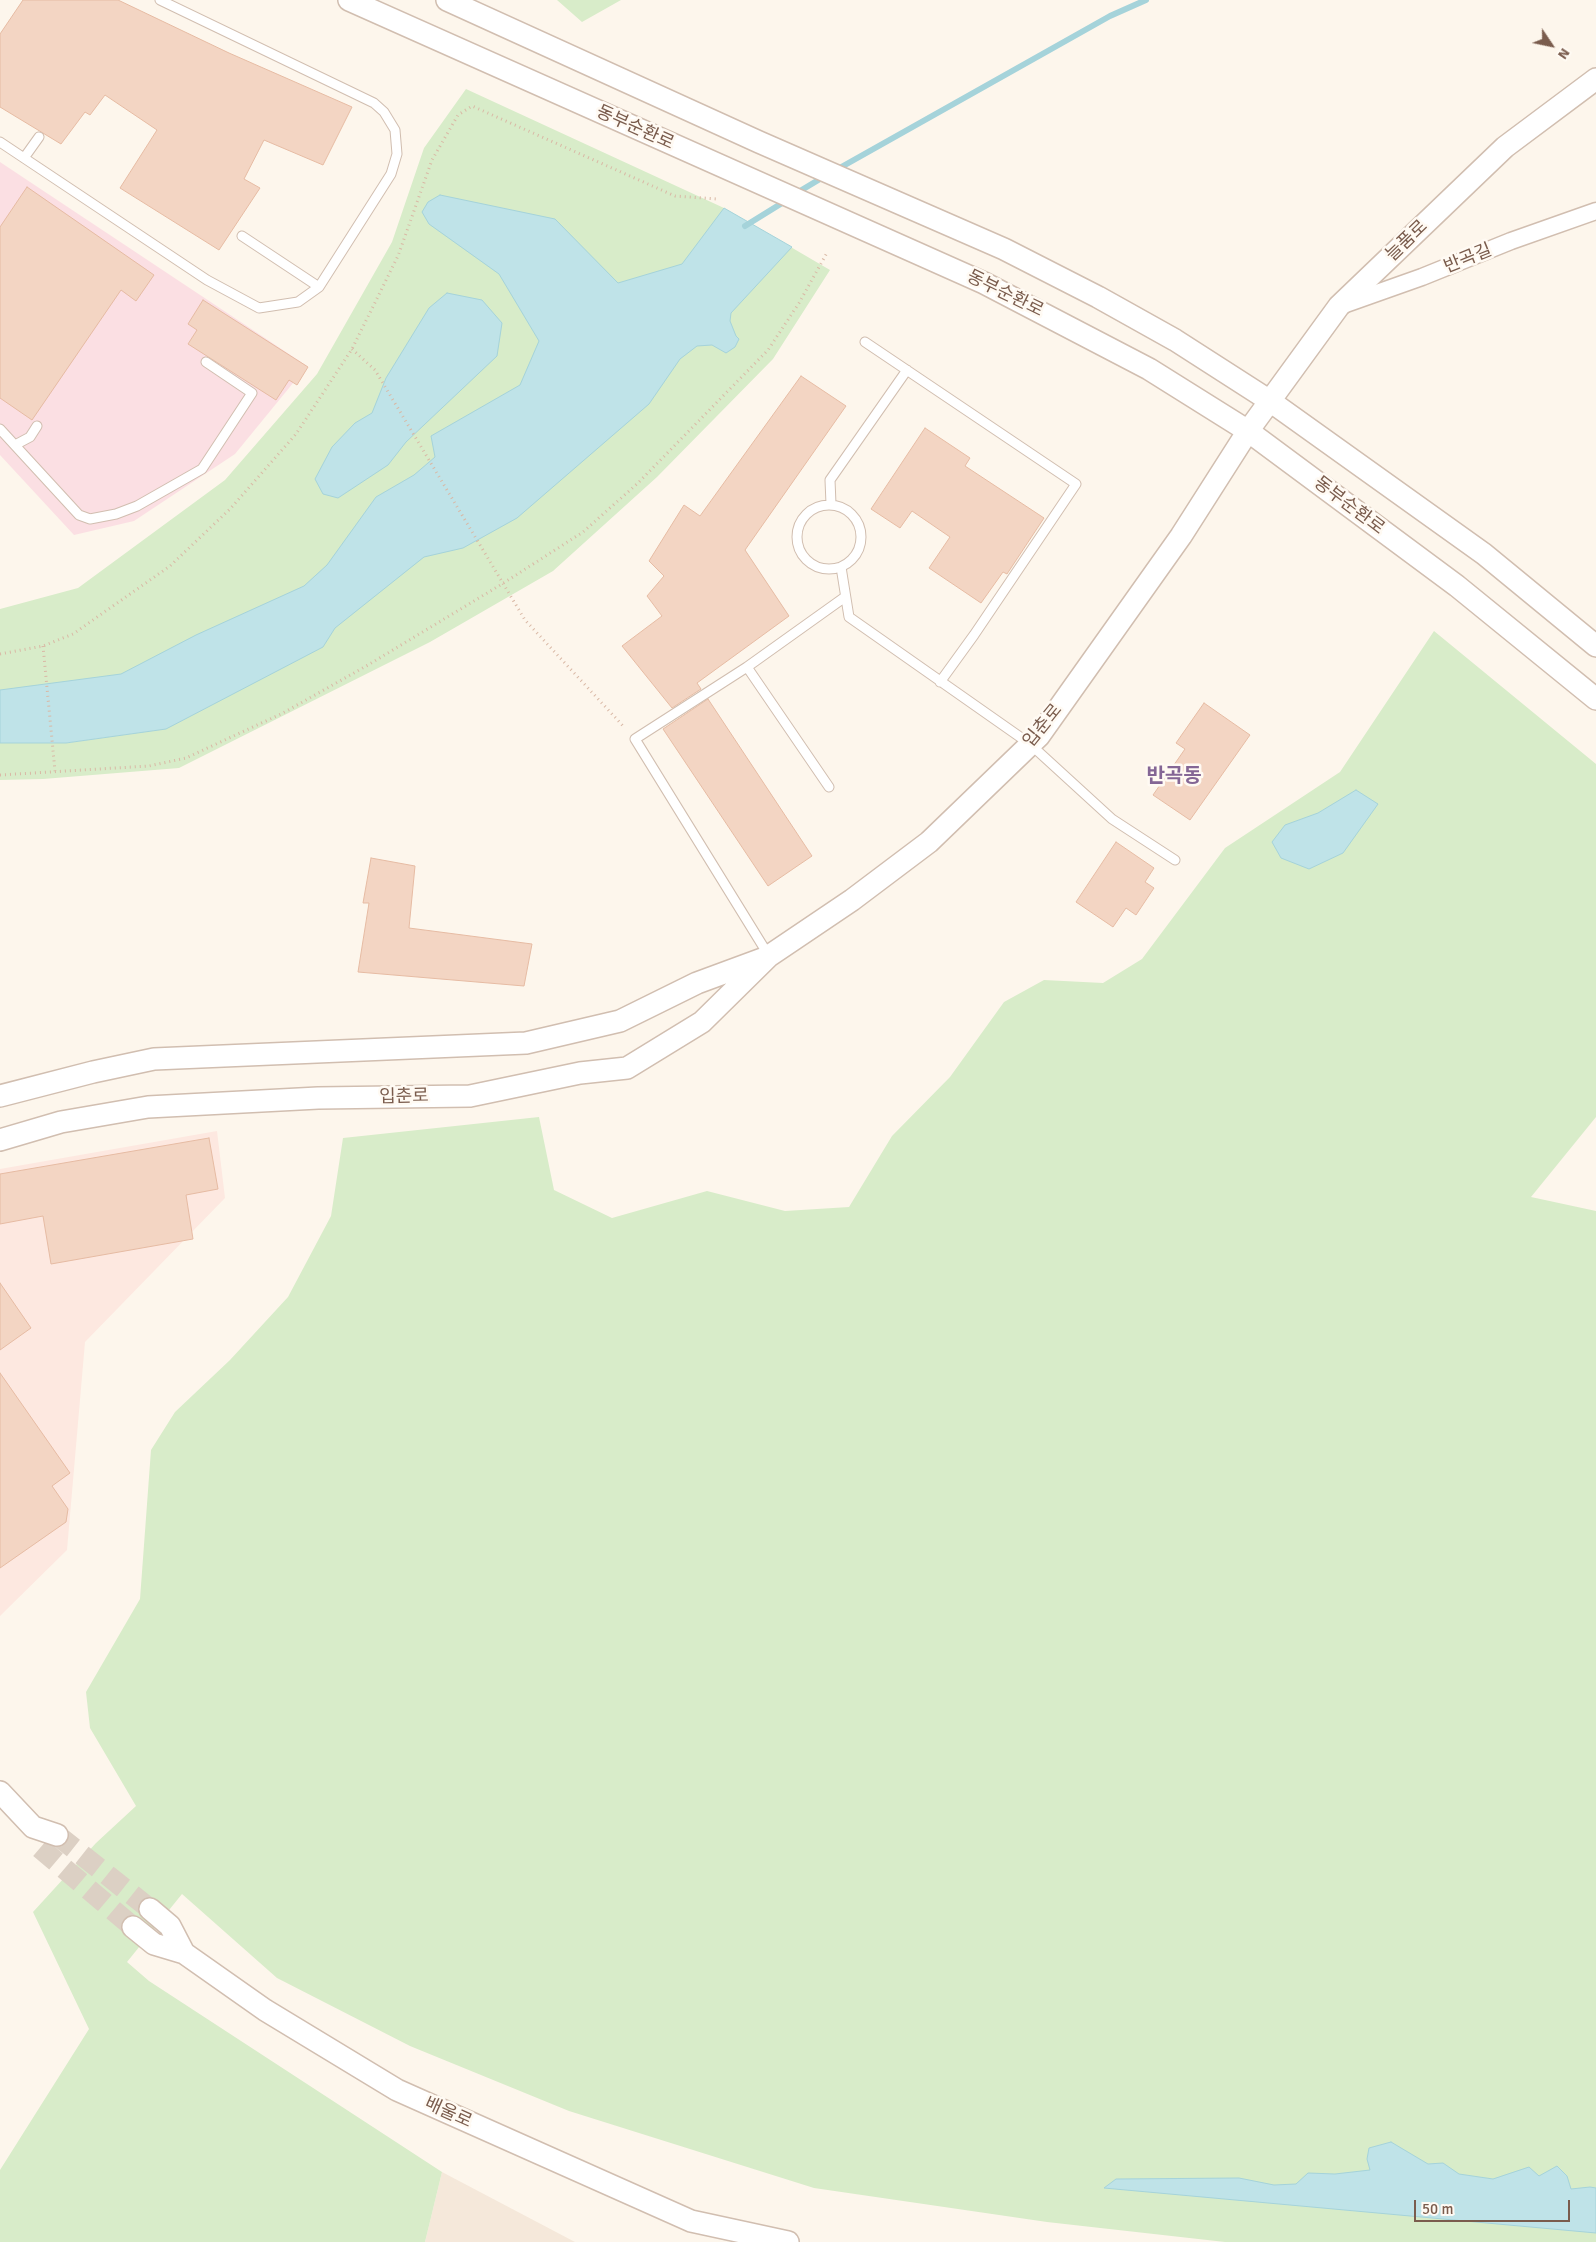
<!DOCTYPE html>
<meta charset="utf-8">
<style>
body{margin:0}
#map{position:relative;width:1596px;height:2242px;overflow:hidden;background:#fdf6ec;font-family:Signika,sans-serif}
canvas{display:block}
.north{position:absolute;left:1526px;top:20px;width:50px;height:50px;-webkit-text-stroke:4px #fffaf3;paint-order:stroke;rotate:124deg;font-size:14px;font-weight:700;line-height:20px;text-align:center;color:#7a5c4d}
.north::after{content:'';display:block;margin:auto;width:18px;height:22px;background:#7a5c4d;clip-path:polygon(50% 0,100% 100%,50% 72%,0 100%)}
.scale{position:absolute;left:1414px;top:2200px;width:156px;height:22px;box-sizing:border-box;border:2px solid #7a5c4d;border-top:0;padding-left:6px;font-size:15px;line-height:18px;white-space:nowrap;color:#7a5c4d;-webkit-text-stroke:4px #fffaf3;paint-order:stroke}
</style>
<div id="map">
<canvas width="1596" height="2242"></canvas>
<div class="north">N</div>
<div class="scale">50 m</div>
</div>
<script>
const ctx = document.querySelector('canvas').getContext('2d');
ctx.lineJoin = 'round';
function paint(path, color) {
  ctx.fillStyle = color;
  ctx.fill(path, 'evenodd');
}
function poly(rows) {
  const path = new Path2D();
  for (const r of rows) {
    if (r.length === 3) {
      path.moveTo(r[0] + r[2], r[1]);
      path.arc(r[0], r[1], r[2], 0, 2 * Math.PI);
      continue;
    }
    path.moveTo(r[0], r[1]);
    for (let i = 2; i < r.length; i += 2) path.lineTo(r[i], r[i + 1]);
  }
  return path;
}
function trace(path, color, width, dash) {
  ctx.strokeStyle = color;
  ctx.lineWidth = width;
  ctx.lineCap = dash ? 'butt' : 'round';
  ctx.setLineDash(dash || []);
  ctx.stroke(path);
}
function label(font, color, halo, rows, align = 'center') {
  ctx.font = font + ' Signika,"Noto Sans KR",sans-serif';
  ctx.lineWidth = 5;
  ctx.setLineDash([]);
  ctx.textBaseline = 'middle';
  ctx.strokeStyle = halo;
  ctx.fillStyle = color;
  for (const [text, x, y, turn = 0] of rows) {
    ctx.save();
    ctx.translate(x, y);
    ctx.rotate((+turn || 0) * Math.PI / 180);
    ctx.textAlign = isNaN(turn) ? turn : align;
    if (halo) ctx.strokeText(text, 0, 0);
    ctx.fillText(text, 0, 0);
    ctx.restore();
  }
}
const residential = poly([
 [442,2172,575,2242,425,2242]
]);
const commercial = poly([
 [217,1131,225,1198,85,1342,67,1550,0,1616,0,1169]
]);
const medical = poly([
 [0,162,307,366,235,454,134,521,74,535,0,455]
]);
const green = poly([
 [557,0,621,0,582,22],
 [466,89,724,208,830,270,773,359,657,477,553,571,430,642,179,768,43,779,0,780,0,743,66,743,155,730,10,690,0,690,0,609,78,588,225,480,317,374,392,242,424,148],
 [1434,631,1596,764,1596,1117,1531,1197,1596,1211,1596,2242,1225,2242,1047,2222,814,2188,569,2111,410,2046,277,1978,182,1894,127,1962,149,1981,442,2172,425,2242,0,2242,0,2170,89,2029,33,1912,96,1843,136,1806,90,1728,86,1692,140,1599,151,1450,175,1412,230,1360,288,1297,331,1216,343,1138,539,1117,554,1190,612,1218,707,1191,785,1211,849,1207,892,1136,950,1077,1004,1002,1044,980,1103,983,1142,959,1225,848,1340,772]
]);
const water = poly([
 [440,195,555,219,618,283,682,264,724,208,792,247,731,313,730,321,736,336,739,339,735,347,726,353,712,345,697,346,680,359,649,404,517,518,463,548,424,557,335,628,323,647,166,729,66,743,0,743,0,690,121,674,196,635,304,586,327,565,376,497,414,475,435,457,431,436,520,385,539,341,499,274,429,224,422,212,428,202,440,195],
 [447,293,482,300,502,323,497,356,406,442,388,465,338,498,323,494,315,479,332,447,355,423,372,413,386,378,429,308,447,293],
 [1356,790,1378,804,1343,853,1309,869,1281,858,1272,842,1285,825,1318,813,1356,790],
 [1391,2142,1428,2164,1443,2163,1459,2174,1493,2179,1529,2167,1539,2176,1557,2166,1567,2176,1571,2189,1590,2187,1596,2188,1596,2233,1104,2188,1116,2179,1239,2178,1274,2185,1296,2184,1308,2173,1335,2174,1370,2170,1367,2159,1369,2148,1391,2142]
]);
const stream = poly([
 [836,170,1110,16,1146,0],
 [795,194,825,176],
 [745,226,787,200]
]);
const building = poly([
 [23,0,118,0,229,53,352,107,323,165,264,140,244,179,260,188,219,250,120,188,157,130,105,95,90,115,85,112,61,144,0,107,0,34,23,0],
 [27,187,154,275,136,301,121,290,32,420,0,398,0,227,27,187],
 [203,300,308,367,297,385,289,380,276,400,188,344,197,330,188,324,203,300],
 [801,376,846,406,745,550,789,616,697,683,701,689,672,708,622,646,662,616,647,596,664,576,649,561,684,505,700,516,801,376],
 [925,428,970,458,965,466,1044,518,1007,574,1003,572,981,603,929,568,950,537,912,511,900,528,871,509,925,428],
 [708,699,812,856,768,886,663,729,708,699],
 [1204,703,1250,735,1190,820,1153,795,1185,749,1176,743,1204,703],
 [1116,842,1154,868,1145,882,1154,888,1136,915,1126,908,1113,927,1076,902,1116,842],
 [371,858,415,866,409,928,532,944,524,986,358,972,369,903,363,903,371,858],
 [209,1138,218,1189,186,1195,193,1239,51,1264,43,1216,0,1224,0,1174,209,1138],
 [0,1283,31,1328,0,1350,0,1283],
 [0,1373,70,1473,52,1486,68,1509,66,1522,0,1568,0,1373]
]);
const tertiaryTunnel = poly([
 [57,1835,150,1909],
 [40,1848,133,1927]
]);
const path = poly([
 [352,349,375,370,525,620,625,728],
 [43,646,55,771],
 [0,654,43,646,73,634,170,566,230,509,296,434,352,349,398,256,432,160,458,115,472,106,675,196,717,199],
 [0,775,149,766,186,758,283,713,368,665,502,584,583,532,638,483,768,350,799,303,828,251]
]);
const service = poly([
 [0,142,207,280,259,308,298,302,319,287,391,174,397,154,395,130,384,112,374,103,160,0],
 [24,158,39,137],
 [242,236,319,287],
 [865,342,1076,484,974,635,940,682],
 [0,429,79,515,90,519,116,514,137,506,202,469,252,393,206,362],
 [15,445,30,437,37,426],
 [831,504,830,480,907,370],
 [829,537,32],
 [841,567,849,617,1030,744,1112,819,1175,860],
 [747,667,635,739,769,956],
 [829,787,747,667,845,597]
]);
const minor = poly([
 [1343,305,1422,277,1511,241,1596,211]
]);
const tertiary = poly([
 [349,0,984,283,1149,369,1248,431,1457,586,1596,699],
 [447,0,759,142,1004,249,1098,297,1175,340,1270,401,1484,554,1596,646],
 [0,1096,93,1072,154,1059,526,1043,620,1021,697,983,762,959],
 [0,1140,61,1122,148,1107,318,1098,470,1096,580,1073,627,1068,702,1022,769,956,852,900,929,842,1039,736,1181,536,1248,431,1339,306,1505,147,1596,79],
 [0,1792,33,1827,57,1835],
 [150,1909,170,1926,184,1953,265,2010,397,2090,691,2221,788,2242],
 [133,1927,154,1944,184,1953]
]);
const streetNames = [
 ["동부순환로",635,128,24],
 ["늘품로",1407,241,-44],
 ["반곡길",1468,259,-22],
 ["동부순환로",1005,294,26],
 ["동부순환로",1349,506,37],
 ["입춘로",1043,726,-51],
 ["입춘로",404,1097,-1],
 ["배울로",448,2113,24]
];
const quarterNames = [
 ["반곡동",1174,777]
];
paint(residential, '#f5e8da');
paint(commercial, '#fde8e0');
paint(medical, '#fbdfe3');
paint(green, '#d8ecc9');
paint(water, '#bfe3e8');
trace(water, '#a5d3da', 1);
trace(stream, '#a5d3da', 6);
paint(building, '#f3d5c3');
trace(building, '#e6bba3', 1);
trace(tertiaryTunnel, '#dcd0c4', 21, [21, 11]);
trace(service, '#d1beb0', 11);
trace(minor, '#d1beb0', 19);
trace(tertiary, '#d1beb0', 24);
trace(path, '#d9b8a5', 3, [1, 4]);
trace(service, '#fff', 9);
trace(minor, '#fff', 16);
trace(tertiary, '#fff', 21);
label('18px', '#7a5c4d', '#fffaf3', streetNames);
label('bold 20px', '#846695', '#fffaf3', quarterNames);
</script>
